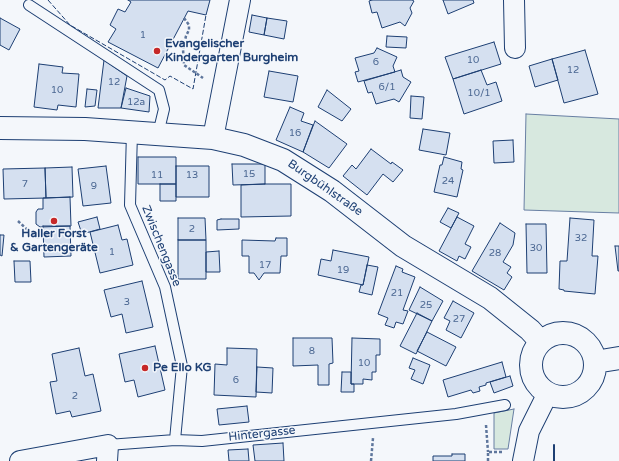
<!DOCTYPE html>
<meta charset="utf-8">
<style>
body{margin:0}
canvas{display:block;background:#f4f7fb}
</style>
<canvas width="619" height="461"></canvas>
<script>
const ctx = document.querySelector('canvas').getContext('2d');
ctx.lineJoin = 'round';
function paint(path, color) {
  ctx.fillStyle = color;
  ctx.fill(path, 'evenodd');
}
function poly(rows) {
  const path = new Path2D();
  for (const r of rows) {
    if (r.length === 3) {
      path.moveTo(r[0] + r[2], r[1]);
      path.arc(r[0], r[1], r[2], 0, 2 * Math.PI);
      continue;
    }
    path.moveTo(r[0], r[1]);
    for (let i = 2; i < r.length; i += 2) path.lineTo(r[i], r[i + 1]);
  }
  return path;
}
function trace(path, color, width, dash) {
  ctx.strokeStyle = color;
  ctx.lineWidth = width;
  ctx.lineCap = dash ? 'butt' : 'round';
  ctx.setLineDash(dash || []);
  ctx.stroke(path);
}
function label(font, color, halo, rows, align = 'center') {
  ctx.font = font + ' "Varela Round",sans-serif';
  ctx.lineWidth = 3;
  ctx.setLineDash([]);
  ctx.textBaseline = 'middle';
  ctx.strokeStyle = halo;
  ctx.fillStyle = color;
  for (const [text, x, y, turn = 0] of rows) {
    ctx.save();
    ctx.translate(x, y);
    ctx.rotate((+turn || 0) * Math.PI / 180);
    ctx.textAlign = isNaN(turn) ? turn : align;
    if (halo) ctx.strokeText(text, 0, 0);
    ctx.fillText(text, 0, 0);
    ctx.restore();
  }
}
const green = poly([
 [526,114,619,119,619,213,524,210,526,114],
 [514,409,508,449,494,449,494,413,514,409]
]);
const building = poly([
 [128,0,210,0,206,15,188,11,158,68,108,42,116,29,110,25,118,9,125,12,131,2,128,0],
 [372,0,412,0,414,1,410,8,412,13,405,26,400,22,382,28,377,12,372,13,369,1,372,0],
 [443,0,473,0,474,3,448,14,443,0],
 [252,15,267,18,264,35,249,32,252,15],
 [0,18,20,29,9,50,0,45,0,18],
 [267,18,287,21,284,39,264,35,267,18],
 [387,36,407,37,406,48,386,47,387,36],
 [494,42,501,64,453,79,445,57,494,42],
 [377,48,397,57,393,66,395,72,358,82,355,72,359,71,355,58,374,53,377,48],
 [585,50,598,94,564,103,552,59,585,50],
 [552,59,558,80,535,87,529,66,552,59],
 [104,60,127,76,121,108,98,108,104,60],
 [39,64,63,67,62,73,79,74,76,107,58,105,57,110,34,107,39,64],
 [401,70,403,77,411,82,399,102,394,99,376,104,372,92,368,93,364,81,401,70],
 [481,70,487,85,496,82,502,101,464,114,453,79,481,70],
 [269,71,298,76,293,102,264,97,269,71],
 [126,88,150,96,149,112,121,108,126,88],
 [87,89,97,90,95,106,85,107,87,89],
 [327,90,351,109,342,121,318,107,327,90],
 [411,96,424,97,422,119,410,118,411,96],
 [290,107,304,113,301,121,313,125,303,152,276,140,290,107],
 [315,121,347,144,329,168,303,152,315,121],
 [423,129,450,133,446,155,419,150,423,129],
 [513,140,514,162,494,163,493,141,513,140],
 [371,149,391,164,392,162,403,170,393,182,383,174,367,195,343,176,352,165,356,169,371,149],
 [138,157,176,157,176,184,138,184,138,157],
 [444,157,462,162,461,169,463,170,457,197,434,192,440,165,442,165,444,157],
 [232,164,265,164,265,184,233,185,232,164],
 [106,166,111,203,83,206,78,169,106,166],
 [176,166,209,166,209,197,176,197,176,166],
 [72,167,73,197,46,198,45,168,72,167],
 [45,168,46,198,4,199,3,169,45,168],
 [160,184,176,184,176,201,160,201,160,184],
 [265,184,291,184,291,216,241,217,241,185,265,184],
 [70,197,71,226,40,227,36,224,36,212,38,209,43,209,43,198,70,197],
 [448,208,459,213,451,228,440,222,448,208],
 [97,217,100,229,82,234,78,222,97,217],
 [457,217,474,226,465,244,471,247,465,259,459,256,457,261,439,251,457,217],
 [178,218,205,218,206,240,178,240,178,218],
 [570,218,594,220,592,256,598,256,595,294,564,291,564,290,559,289,560,261,567,261,570,218],
 [221,219,239,219,239,229,217,230,217,220,221,219],
 [500,223,515,233,513,245,503,262,511,267,507,273,512,277,504,290,472,271,500,223],
 [526,224,546,224,547,273,527,273,526,224],
 [118,225,122,240,127,239,133,265,100,273,90,232,118,225],
 [43,226,70,226,71,256,44,257,43,226],
 [0,235,4,235,2,256,0,255,0,235],
 [276,238,287,238,287,256,281,256,280,273,264,273,259,280,254,273,249,273,249,256,242,256,242,240,275,241,276,238],
 [178,240,206,240,206,279,178,279,178,240],
 [615,246,619,246,619,271,618,271,615,246],
 [333,250,369,257,363,285,318,275,321,259,331,261,333,250],
 [219,251,220,272,206,272,206,252,219,251],
 [14,261,30,261,31,282,15,282,14,261],
 [367,265,378,267,372,295,359,292,361,285,363,285,367,265],
 [396,266,403,269,402,272,415,277,403,310,408,311,403,324,396,322,394,328,385,325,388,318,378,314,396,266],
 [142,281,153,327,126,333,122,314,111,317,104,290,142,281],
 [420,287,443,301,432,321,409,310,420,287],
 [453,301,474,313,461,338,446,330,450,321,444,318,453,301],
 [417,313,432,321,416,354,400,346,417,313],
 [427,332,456,347,446,366,417,351,427,332],
 [293,338,332,338,333,363,329,364,329,385,318,385,318,365,293,366,293,338],
 [352,338,380,339,380,355,376,355,376,372,372,372,372,380,363,379,363,384,351,384,352,338],
 [155,346,165,390,138,397,134,380,125,382,119,354,155,346],
 [79,348,85,376,93,374,101,411,72,417,70,411,56,414,50,382,57,381,52,354,79,348],
 [227,348,257,349,256,397,214,395,215,364,227,365,227,348],
 [413,358,430,365,423,384,411,379,415,370,409,368,413,358],
 [502,362,506,377,486,383,486,385,479,387,480,391,473,393,471,390,448,397,443,380,502,362],
 [257,367,273,368,272,393,256,392,257,367],
 [342,372,351,372,351,384,354,384,354,392,341,392,342,372],
 [510,376,513,386,494,393,490,382,510,376],
 [247,406,249,422,219,425,217,409,247,406],
 [283,443,284,461,255,461,253,445,283,443],
 [248,449,249,461,229,461,228,450,248,449],
 [452,454,465,454,465,461,433,461,433,456,452,456,452,454]
]);
const path = poly([
 [184,18,189,25,189,30,186,36,183,49,184,65,203,78],
 [18,221,35,237,43,237],
 [486,425,488,452],
 [371,461,373,438],
 [488,461,488,452,504,452]
]);
const service = poly([
 [29,5,159,90,164,109,158,134],
 [132,132,130,205,165,287,182,366,175,440],
 [108,445,175,440,202,441,456,414,505,405]
]);
const minor = poly([
 [514,0,515,48],
 [213,138,240,0],
 [20,461,108,445,107,461],
 [523,461,529,431,548,393]
]);
const tertiary = poly([
 [0,128,85,129,213,138,244,145,283,160,332,191,403,246,490,298,530,330,540,341],
 [563,365,32],
 [595,362,619,358]
]);
const fence = poly([
 [48,0,70,25,165,80,170,76,193,89,206,15]
]);
const wall = poly([
 [554,461,554,445]
]);
const markers = [
 [157,51,4,"#c62828"],
 [54,221,4,"#c62828"],
 [145,368,4,"#c62828"]
];
const numberNames = [
 ["1",143,35],
 ["10",473,60],
 ["6",376,62],
 ["12",573,70],
 ["12",114,82],
 ["6/1",387,87],
 ["10",57,90],
 ["10/1",479,93],
 ["12a",136,102],
 ["16",295,133],
 ["15",249,174],
 ["11",157,175],
 ["13",192,175],
 ["24",448,181],
 ["7",25,184],
 ["9",94,186],
 ["2",192,229],
 ["32",581,238],
 ["30",536,248],
 ["1",112,252],
 ["28",495,253],
 ["17",265,265],
 ["19",343,270],
 ["21",397,293],
 ["3",127,302],
 ["25",426,305],
 ["27",459,319],
 ["8",312,351],
 ["10",364,363],
 ["6",236,380],
 ["2",75,396]
];
const poiNames = [
 ["Evangelischer",165,44],
 ["Kindergarten Burgheim",165,58],
 ["Haller Forst",54,234,"center"],
 ["& Gartengeräte",54,248,"center"],
 ["Pe Ello KG",153,368]
];
const streetNames = [
 ["Burgbühlstraße",325,188,35],
 ["Zwischengasse",161,246,68],
 ["Hintergasse",262,434,-6]
];
paint(green, '#d7e8df');
trace(green, '#687fa3', 1);
paint(building, '#d5e0f0');
trace(building, '#1d3f73', 1);
trace(service, '#1d3f73', 12);
trace(minor, '#1d3f73', 22);
trace(tertiary, '#1d3f73', 24);
trace(path, '#5e769c', 2.5, [3, 2]);
trace(service, '#f4f7fb', 10);
trace(minor, '#f4f7fb', 20);
trace(tertiary, '#f4f7fb', 22);
trace(fence, '#1d3f73', 1, [5, 2]);
trace(wall, '#1d3f73', 2);
for (const [x, y, r, color] of markers) {
  const dot = new Path2D();
  dot.arc(x, y, r, 0, 2 * Math.PI);
  ctx.fillStyle = color;
  ctx.fill(dot);
  trace(dot, '#f4f7fb', 1.5);
}
label('10px', '#4b6792', null, numberNames);
label('bold 12px', '#1d3f73', '#f4f7fb', poiNames, 'left');
label('12px', '#1d3f73', '#f4f7fb', streetNames);
</script>
